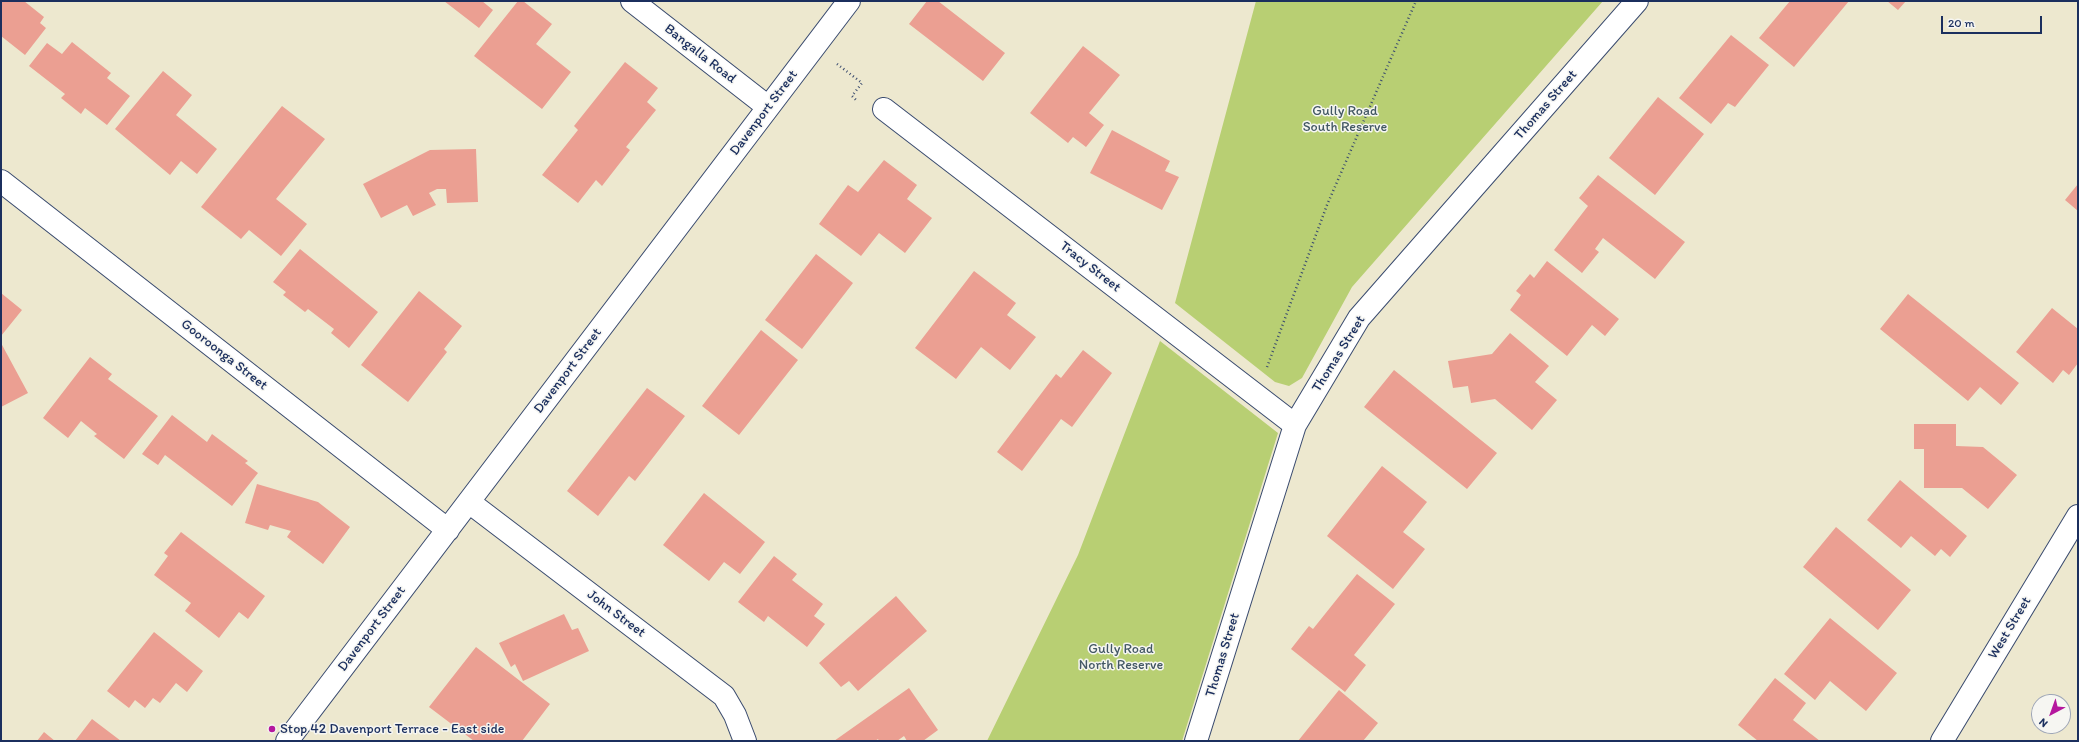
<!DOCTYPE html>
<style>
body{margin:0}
#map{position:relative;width:2079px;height:742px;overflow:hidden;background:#ede8cf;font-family:Itim,sans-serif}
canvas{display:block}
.frame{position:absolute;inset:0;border:2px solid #1b2f5e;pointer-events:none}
.north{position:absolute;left:2031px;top:694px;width:40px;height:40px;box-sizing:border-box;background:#f6f6f2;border:1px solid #9ea6b7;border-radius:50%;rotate:221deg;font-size:11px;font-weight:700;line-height:16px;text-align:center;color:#1b2f5e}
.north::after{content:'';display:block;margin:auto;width:14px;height:18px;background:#b5179e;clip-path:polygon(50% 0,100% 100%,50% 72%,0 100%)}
.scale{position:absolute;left:1941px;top:16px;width:101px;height:18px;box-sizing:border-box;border:2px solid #1b2f5e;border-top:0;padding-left:5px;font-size:12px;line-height:14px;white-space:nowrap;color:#1b2f5e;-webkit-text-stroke:3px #f6f6f2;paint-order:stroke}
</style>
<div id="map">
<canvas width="2079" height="742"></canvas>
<div class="frame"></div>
<div class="north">N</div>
<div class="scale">20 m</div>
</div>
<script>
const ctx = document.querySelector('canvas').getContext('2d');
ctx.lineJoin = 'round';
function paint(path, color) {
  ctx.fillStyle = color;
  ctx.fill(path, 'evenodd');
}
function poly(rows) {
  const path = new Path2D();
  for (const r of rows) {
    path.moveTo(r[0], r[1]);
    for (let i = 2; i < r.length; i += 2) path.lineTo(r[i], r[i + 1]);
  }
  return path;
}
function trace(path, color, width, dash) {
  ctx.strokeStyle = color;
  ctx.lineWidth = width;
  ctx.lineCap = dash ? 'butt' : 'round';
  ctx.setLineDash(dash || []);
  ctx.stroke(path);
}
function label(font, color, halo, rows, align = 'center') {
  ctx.font = font + ' Itim,sans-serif';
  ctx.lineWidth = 3;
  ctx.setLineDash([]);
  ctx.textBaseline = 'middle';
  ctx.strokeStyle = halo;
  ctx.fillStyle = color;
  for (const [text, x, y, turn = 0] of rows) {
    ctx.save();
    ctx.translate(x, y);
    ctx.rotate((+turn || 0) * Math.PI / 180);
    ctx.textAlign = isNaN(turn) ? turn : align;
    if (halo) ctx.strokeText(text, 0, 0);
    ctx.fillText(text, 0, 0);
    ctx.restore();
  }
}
const green = poly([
 [1256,1,1603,1,1352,287,1302,378,1289,386,1275,382,1175,303],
 [1160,341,1278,433,1182,741,987,741,1078,555]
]);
const building = poly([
 [1,1,24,1,44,17,40,23,46,28,25,55,1,36],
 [444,1,482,1,493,10,479,28],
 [518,1,523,1,552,24,536,44,571,72,542,109,474,56],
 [927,1,938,1,1005,53,983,81,909,24],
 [1790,1,1849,1,1794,67,1759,38],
 [1887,1,1906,1,1898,10],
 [1731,35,1769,65,1735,107,1728,103,1711,124,1679,98],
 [72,42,111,73,107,78,130,96,107,125,85,108,81,114,61,98,65,94,29,66,47,43,62,54],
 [1083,46,1120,75,1089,113,1104,125,1086,147,1073,137,1068,143,1030,113],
 [625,62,658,88,647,102,656,110,626,147,630,150,602,186,596,180,578,203,542,175,578,130,574,126],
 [163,71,192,95,176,115,217,149,197,174,181,161,170,175,115,129],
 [1658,97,1704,134,1655,195,1609,158],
 [282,106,325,139,276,199,307,224,281,256,249,230,241,239,201,207],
 [1112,130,1170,161,1165,171,1179,177,1162,210,1090,173],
 [476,149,478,202,447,203,446,189,437,189,429,193,436,205,413,216,407,205,381,218,363,184,430,150],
 [884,160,917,185,907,199,932,218,905,253,879,233,861,256,819,224,848,185,858,192],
 [1598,175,1685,242,1655,279,1603,238,1595,249,1599,252,1582,273,1554,250,1588,206,1579,198],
 [2078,184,2078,211,2065,200],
 [300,249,378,312,349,348,331,333,334,329,308,309,305,312,283,295,286,292,273,282],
 [816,254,853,283,802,349,765,320],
 [1547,261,1619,319,1605,336,1592,325,1567,356,1510,310,1521,295,1516,291,1530,274,1534,278],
 [974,271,1016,303,1007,315,1036,337,1010,370,981,347,956,379,915,348],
 [419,291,462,326,444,349,447,352,408,402,361,365],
 [1,293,22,310,1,336],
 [1908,294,2019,383,2001,405,1980,387,1968,401,1880,329],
 [2052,308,2078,329,2078,363,2069,375,2063,370,2053,383,2016,352],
 [761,330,798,360,739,435,702,406],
 [1510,333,1549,366,1535,382,1557,400,1532,430,1495,399,1471,403,1468,386,1453,388,1448,361,1492,354],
 [1,343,28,393,1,407],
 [1083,350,1112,373,1072,427,1061,419,1022,471,997,452,1056,374,1061,378],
 [90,357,112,374,108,379,158,416,124,459,94,436,97,434,81,421,68,438,43,418],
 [1394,370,1497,453,1467,489,1364,407],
 [647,388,685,416,635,481,629,476,598,516,567,491],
 [172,415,207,442,212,434,248,461,245,463,258,473,232,506,165,455,158,465,142,454],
 [1914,424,1956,424,1956,446,1983,447,2017,475,1988,509,1962,488,1924,488,1924,449,1914,449],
 [1382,466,1427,502,1403,532,1425,549,1393,589,1327,536],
 [1900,480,1967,536,1950,557,1941,549,1935,556,1911,536,1901,548,1867,520],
 [257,484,318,502,350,527,323,564,287,537,291,531,270,525,268,530,245,523],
 [704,493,765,542,740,574,724,562,709,581,663,545],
 [1836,527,1911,590,1878,630,1803,567],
 [181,532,265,596,248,619,239,612,219,638,185,611,191,603,154,575,168,556,164,553],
 [774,556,797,574,792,580,823,604,814,616,825,624,807,647,768,616,764,622,738,602],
 [1357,574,1395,604,1354,655,1366,665,1345,692,1291,649,1309,626,1313,629],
 [896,596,927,631,858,691,849,681,841,687,819,663],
 [564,614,572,630,578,628,589,651,523,681,515,664,511,667,499,643],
 [1830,618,1897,673,1866,711,1830,681,1815,700,1784,674],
 [154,632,203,671,187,692,176,683,160,703,153,698,145,708,135,700,129,708,107,691],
 [476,647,550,704,522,741,474,741,429,707],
 [1775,678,1806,703,1793,720,1820,741,1758,741,1738,725],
 [909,688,938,730,923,741,907,741,904,736,897,741,879,741,878,739,875,741,834,741],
 [1339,690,1378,723,1363,741,1298,741],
 [92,719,121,741,75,741],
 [44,732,55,741,37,741]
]);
const path = poly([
 [837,64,862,83,852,96,857,101],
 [1267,367,1327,205,1416,1]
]);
const minor = poly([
 [632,1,768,107],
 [884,109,1295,425],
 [1,181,448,530],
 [469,502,724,696,735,715,745,741],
 [287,741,849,1],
 [1196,741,1295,425,1359,318,1637,1],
 [1942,741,2078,516]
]);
const markers = [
 [272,729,4,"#b5179e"]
];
const streetNames = [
 ["Bangalla Road",700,54,38],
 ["Thomas Street",1546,105,-49],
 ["Davenport Street",764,113,-53],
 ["Tracy Street",1090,267,38],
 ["Thomas Street",1339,354,-58],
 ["Gooroonga Street",224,355,38],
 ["Davenport Street",568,371,-53],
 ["John Street",616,614,37],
 ["West Street",2010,628,-59],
 ["Davenport Street",372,629,-53],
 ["Thomas Street",1223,655,-73]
];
const parkNames = [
 ["Gully Road",1345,111],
 ["South Reserve",1345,127],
 ["Gully Road",1121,649],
 ["North Reserve",1121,665]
];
const poiNames = [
 ["Stop 42 Davenport Terrace - East side",280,729]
];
paint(green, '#b8cf73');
paint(building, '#eb9f92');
trace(minor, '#3a4b6f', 24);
trace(path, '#3a4b6f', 2.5, [1, 3]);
trace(minor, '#fff', 22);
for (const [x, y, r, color] of markers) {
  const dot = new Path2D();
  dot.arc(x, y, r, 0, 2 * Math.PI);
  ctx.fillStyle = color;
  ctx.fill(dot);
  trace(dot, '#f6f6f2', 1.5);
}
label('14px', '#1b2f5e', '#f6f6f2', streetNames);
label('14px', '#425763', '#f6f6f2', parkNames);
label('14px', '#1b2f5e', '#f6f6f2', poiNames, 'left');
</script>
